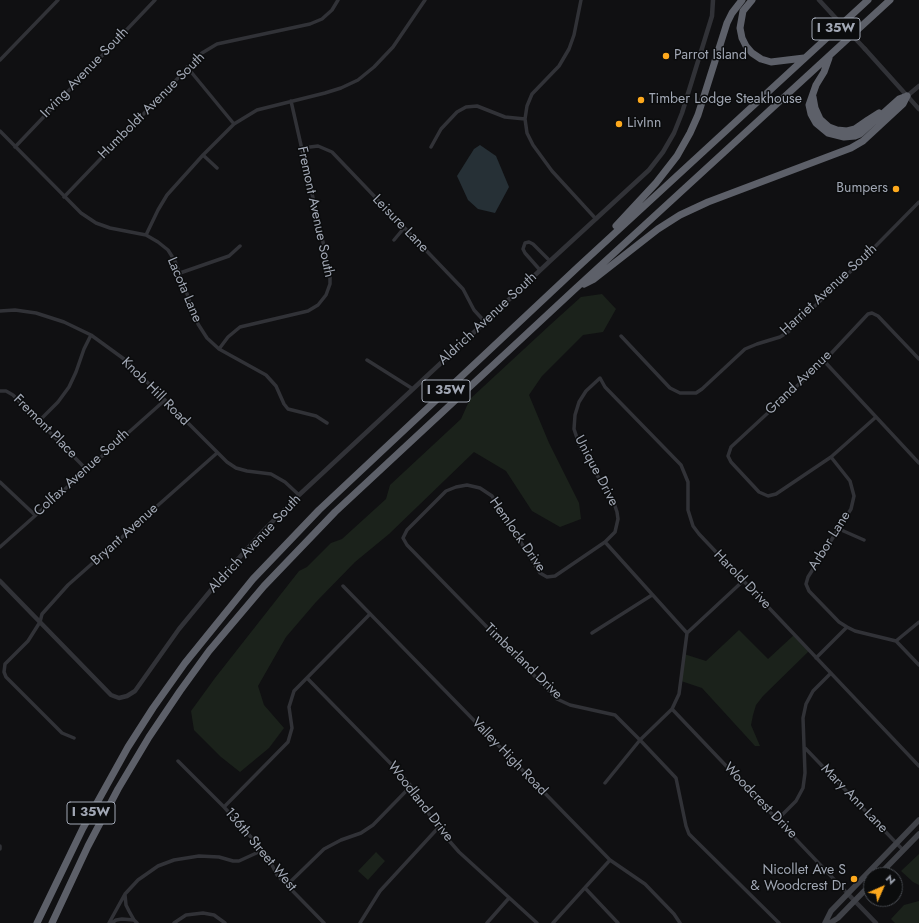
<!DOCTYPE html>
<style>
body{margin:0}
#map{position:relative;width:919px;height:923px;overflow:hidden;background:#101012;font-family:Jost,sans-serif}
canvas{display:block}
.north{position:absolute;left:863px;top:867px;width:40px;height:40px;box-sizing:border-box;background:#0b0c0d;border:1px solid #474a50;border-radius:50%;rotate:45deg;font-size:11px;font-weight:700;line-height:16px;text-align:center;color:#a1a7b4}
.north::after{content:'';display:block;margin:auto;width:14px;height:18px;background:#fea91d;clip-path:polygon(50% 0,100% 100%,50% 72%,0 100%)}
</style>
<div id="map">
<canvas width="919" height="923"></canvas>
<div class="north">N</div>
</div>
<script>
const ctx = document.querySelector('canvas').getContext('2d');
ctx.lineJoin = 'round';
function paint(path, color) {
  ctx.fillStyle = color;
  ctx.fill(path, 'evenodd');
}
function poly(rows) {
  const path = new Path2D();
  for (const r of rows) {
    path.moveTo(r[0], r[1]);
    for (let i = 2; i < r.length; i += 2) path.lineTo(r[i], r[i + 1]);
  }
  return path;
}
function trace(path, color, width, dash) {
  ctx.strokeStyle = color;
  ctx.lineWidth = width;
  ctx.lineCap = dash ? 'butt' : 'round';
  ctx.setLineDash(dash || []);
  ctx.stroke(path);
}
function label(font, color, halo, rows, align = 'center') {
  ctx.font = font + ' Jost,sans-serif';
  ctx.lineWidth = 3;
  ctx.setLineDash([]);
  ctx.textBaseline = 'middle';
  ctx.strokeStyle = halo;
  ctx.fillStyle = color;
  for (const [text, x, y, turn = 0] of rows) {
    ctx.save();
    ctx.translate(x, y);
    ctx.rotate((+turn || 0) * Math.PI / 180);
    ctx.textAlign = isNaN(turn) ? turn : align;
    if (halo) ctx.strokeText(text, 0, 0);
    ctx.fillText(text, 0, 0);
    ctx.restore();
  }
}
const green = poly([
 [602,294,616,309,603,332,583,335,542,376,529,395,549,443,579,503,581,519,560,527,532,511,506,471,474,452,389,534,355,562,316,602,286,637,258,686,264,705,284,728,269,748,240,772,221,757,194,730,191,711,215,678,299,571,307,567,331,543,342,539,386,499,390,485,461,419,470,399,550,325,581,297],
 [739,630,768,659,794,635,809,651,763,696,756,705,753,715,751,725,760,746,755,746,702,688,681,681,684,654,706,661],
 [376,852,385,861,368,880,358,871],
 [919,854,919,885,913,882,901,871],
 [919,901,919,923,895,923,891,919,904,905]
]);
const water = poly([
 [480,145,496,156,509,187,495,213,478,209,468,200,457,176,474,149]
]);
const minor = poly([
 [581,0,574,35,569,49,559,66,532,94,527,106,525,119,527,133,533,145,552,171,596,219],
 [0,60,58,0],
 [187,67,234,124],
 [0,131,81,213,96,223,110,228,146,235,158,242,168,250,175,261,198,324,207,338,219,349,266,375,276,386,284,404,288,409,316,416,327,423],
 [15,147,155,0],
 [431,147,441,129,457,112,466,107,477,106,505,117,525,119],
 [302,148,318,146,332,152,463,289,474,310,485,322],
 [203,155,217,168],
 [64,197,202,53,217,44,310,24,322,19,332,10,338,0],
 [146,235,158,210,167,195,203,155,234,124,257,110,325,93,341,88,358,80,374,67,393,47,425,0],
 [394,240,404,228],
 [540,270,525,253,523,249,525,243,529,242,533,244,550,261],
 [180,273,229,256,240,246],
 [0,311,15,310,36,313,64,322,91,335,124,359,227,462,236,468,247,471,271,474,285,482,299,495],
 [621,336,670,388,680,393,696,393,702,389,745,349,757,344,780,337,788,332,850,272,919,202],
 [219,349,228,337,240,327,308,311,318,305,326,295,330,284,330,273,291,101],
 [367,360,413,389],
 [824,361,919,463],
 [0,391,6,391,13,395,86,469],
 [876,417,831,457,776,494,768,496,759,492,731,462,728,456,731,447,824,361,868,314,872,313,878,316,919,359],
 [39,421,58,402,69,387,76,372,84,349,91,335],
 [831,457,850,481,854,496,851,509,808,577,806,584,809,591,839,622,847,627,855,631,896,641,919,665],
 [0,482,35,515],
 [839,529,864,540],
 [605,542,555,576,547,577,540,573,492,496,480,488,467,485,456,487,446,491,407,530,403,538,407,545,557,699,570,705,615,715,640,740,676,778,686,826,689,834,779,923],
 [0,547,165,400],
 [343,586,610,860,645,884,674,914,680,923],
 [592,633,652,595],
 [687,633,605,542,615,532,618,519,617,512,614,503,580,447,574,429,575,415,579,402,586,391,600,378,605,387,681,465,688,482,688,510,693,526,699,534,919,766],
 [896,641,919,622],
 [816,658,847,627],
 [307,678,395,768,411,786,438,828,459,852,537,923],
 [672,709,848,894],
 [74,738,62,733,6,677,4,672,5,664,28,641,40,622,42,614,68,585,217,453],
 [805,748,903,850],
 [178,761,224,807,267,855,277,875,324,923],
 [605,783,640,740,672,709,679,694,687,633,743,581],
 [224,807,288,742,292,728,289,707,294,691,370,614],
 [778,819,796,801,803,788,805,773,803,718,806,704,813,691,831,673],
 [0,846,0,849],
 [287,885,324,849,341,840,361,833,373,825,411,786],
 [585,888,618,923],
 [125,895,126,905,129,911,134,920,137,923],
 [109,923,125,894,138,880,158,866,174,860,199,856,219,857,233,861,239,861,263,850],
 [112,923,116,920,122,919,134,920],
 [174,923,186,915,203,913,214,915,225,923],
 [360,923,380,891,438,828],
 [487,923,509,898],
 [553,923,610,860]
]);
const tertiary = poly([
 [819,0,831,13],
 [865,49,919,109],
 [907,96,919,86],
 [0,581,111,695,119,698,127,696,135,691,179,629,221,578,265,529,299,495,485,322,550,261,649,170,663,152,674,133,682,113,712,16,713,0],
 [848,894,876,923]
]);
const secondary = poly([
 [879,875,919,834],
 [825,923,831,911,919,820],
 [830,923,838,918,871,884]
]);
const motorway = poly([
 [752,0,743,11,740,28,742,38,746,46,752,53,761,59,771,62,804,58],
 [829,58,824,72,816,85,809,105,811,114,816,123,828,133,844,137,855,136,860,134,899,99,907,96],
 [813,97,815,108,820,119,829,127,837,130,847,131,855,129,868,120,879,113],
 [616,226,656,183,677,156,690,133,698,115,727,23,732,13,742,0],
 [584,284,594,279,658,229,680,215,708,202,851,148,863,141,903,104,907,96],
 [37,923,83,828,128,747,153,708,185,663,253,579,319,510,578,267,868,0],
 [52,923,88,846,118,789,149,737,180,691,209,651,264,586,335,512,575,289,890,0]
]);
const tertiaryBridge = poly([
 [831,13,865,49]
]);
const markers = [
 [666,56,4,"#fea91d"],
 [641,100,4,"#fea91d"],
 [619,124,4,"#fea91d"],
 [896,189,4,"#fea91d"],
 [854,879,4,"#fea91d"]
];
const shields = [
 [836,29,48],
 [446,391,48],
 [91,813,48]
];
const shieldNames = [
 ["I 35W",836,29],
 ["I 35W",446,391],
 ["I 35W",91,813]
];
const poiNames = [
 ["Parrot Island",674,56],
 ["Timber Lodge Steakhouse",649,100],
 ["LivInn",627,124],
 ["Bumpers",888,189,"right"],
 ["Nicollet Ave S",846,871,"right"],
 ["& Woodcrest Dr",846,887,"right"]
];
const streetNames = [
 ["Irving Avenue South",85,73,-46],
 ["Humboldt Avenue South",152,106,-45],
 ["Fremont Avenue South",315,212,78],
 ["Leisure Lane",400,224,46],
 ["Lacota Lane",184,290,67],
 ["Harriet Avenue South",829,290,-43],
 ["Aldrich Avenue South",488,319,-43],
 ["Grand Avenue",799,383,-44],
 ["Knob Hill Road",155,392,45],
 ["Fremont Place",45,427,45],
 ["Unique Drive",596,471,62],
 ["Colfax Avenue South",82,473,-42],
 ["Bryant Avenue",125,535,-42],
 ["Hemlock Drive",517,535,55],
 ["Arbor Lane",830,541,-58],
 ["Aldrich Avenue South",255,544,-47],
 ["Harold Drive",742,580,46],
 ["Timberland Drive",523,662,44],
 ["Valley High Road",509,757,46],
 ["Mary Ann Lane",854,799,46],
 ["Woodcrest Drive",760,801,46],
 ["Woodland Drive",420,802,52],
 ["136th Street West",260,850,50]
];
paint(green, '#1b221b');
paint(water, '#263036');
trace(minor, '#313237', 3.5);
trace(tertiary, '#313237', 4.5);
trace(secondary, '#3f4147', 5.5);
trace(motorway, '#5d6069', 7);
trace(tertiaryBridge, '#313237', 4.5);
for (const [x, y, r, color] of markers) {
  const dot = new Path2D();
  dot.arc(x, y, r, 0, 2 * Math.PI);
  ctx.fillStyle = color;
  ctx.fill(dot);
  trace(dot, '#0b0c0d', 1.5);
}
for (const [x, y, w] of shields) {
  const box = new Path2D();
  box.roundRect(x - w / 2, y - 11, w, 22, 3);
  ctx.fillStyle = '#0b0c0d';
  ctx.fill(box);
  trace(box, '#a1a7b4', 1);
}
label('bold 13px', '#a1a7b4', null, shieldNames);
label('14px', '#a1a7b4', '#0b0c0d', poiNames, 'left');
label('14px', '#a1a7b4', '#0b0c0d', streetNames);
</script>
